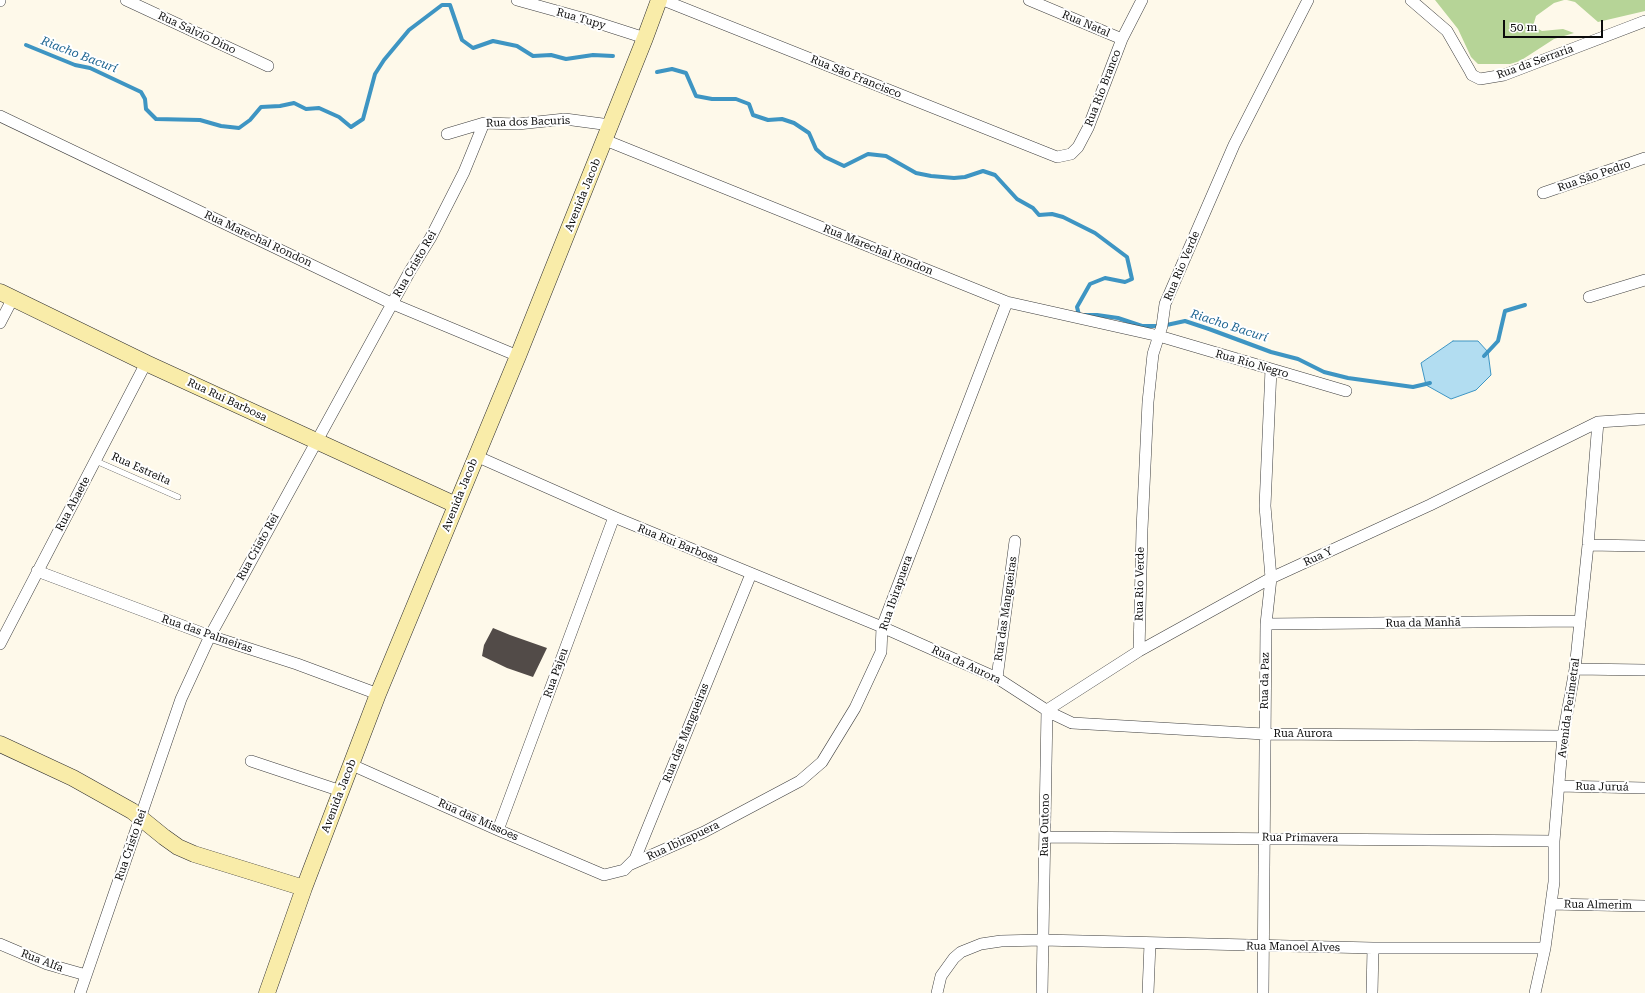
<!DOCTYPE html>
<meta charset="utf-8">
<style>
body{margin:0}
#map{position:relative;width:1645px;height:993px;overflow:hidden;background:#fef9ea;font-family:"Roboto Serif",serif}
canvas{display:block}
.scale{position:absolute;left:1503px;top:20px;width:100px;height:18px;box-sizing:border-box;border:2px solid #0b0b0b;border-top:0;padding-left:5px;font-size:12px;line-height:14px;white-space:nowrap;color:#0b0b0b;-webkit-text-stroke:3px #fff;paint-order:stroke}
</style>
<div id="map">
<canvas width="1645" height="993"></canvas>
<div class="scale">50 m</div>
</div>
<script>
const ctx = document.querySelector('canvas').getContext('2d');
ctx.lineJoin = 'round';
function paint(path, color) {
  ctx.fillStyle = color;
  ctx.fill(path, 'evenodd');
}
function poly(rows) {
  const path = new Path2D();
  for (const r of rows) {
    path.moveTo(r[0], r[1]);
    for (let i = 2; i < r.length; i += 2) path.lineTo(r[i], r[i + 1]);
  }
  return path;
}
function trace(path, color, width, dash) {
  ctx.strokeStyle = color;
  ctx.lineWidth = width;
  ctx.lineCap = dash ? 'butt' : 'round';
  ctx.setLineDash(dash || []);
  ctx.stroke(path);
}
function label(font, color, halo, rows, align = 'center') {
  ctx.font = font + ' "Roboto Serif",serif';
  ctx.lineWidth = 4;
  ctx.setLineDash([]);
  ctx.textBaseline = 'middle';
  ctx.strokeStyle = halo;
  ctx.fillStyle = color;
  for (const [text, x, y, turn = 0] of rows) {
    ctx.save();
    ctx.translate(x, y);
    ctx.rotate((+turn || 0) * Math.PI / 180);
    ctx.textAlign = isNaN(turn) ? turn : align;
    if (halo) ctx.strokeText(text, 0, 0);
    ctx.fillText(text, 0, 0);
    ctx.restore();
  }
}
const forest = poly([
 [1435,0,1564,0,1554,3,1536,16,1533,26,1542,31,1563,29,1574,33,1554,39,1520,61,1510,64,1478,64,1471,57,1458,29],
 [1567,0,1645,0,1645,11,1598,22,1575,2]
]);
const water = poly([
 [1453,341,1478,341,1488,352,1491,375,1476,390,1451,399,1426,385,1421,363,1453,341]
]);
const stream = poly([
 [26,45,75,65,90,68,141,92,145,99,146,109,156,119,200,120,221,126,239,128,250,120,261,107,280,106,294,103,306,109,319,108,339,117,351,127,363,119,375,74,384,60,409,30,442,5,450,5,462,40,473,48,493,41,517,46,533,56,551,55,566,59,593,55,613,56],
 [657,72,672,69,686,73,696,96,712,99,736,99,749,104,753,115,768,120,782,119,794,123,809,133,816,149,825,157,844,166,868,154,886,156,916,173,931,176,954,178,965,177,983,171,995,175,1017,199,1033,208,1039,215,1052,214,1063,217,1095,233,1127,257,1132,279,1125,282,1105,278,1090,284,1077,307,1079,315,1097,315,1118,318,1142,326,1162,326,1185,321,1209,329,1271,352,1298,359,1324,372,1348,378,1413,387,1430,383],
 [1484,356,1498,341,1505,311,1525,305]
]);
const building = poly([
 [493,628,510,635,547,648,533,677,507,668,482,656,484,645]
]);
const lane = poly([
 [96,461,178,497]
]);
const street = poly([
 [126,0,268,66],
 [517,0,589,20,645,38],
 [663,0,1057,157,1071,154,1078,147,1088,128,1122,39,1142,0],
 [1029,0,1122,39],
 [1411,0,1447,31,1470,71,1472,75,1480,79,1504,75,1645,21],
 [0,1,0,0],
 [0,116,393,304,518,356],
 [447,134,484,123,518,124,565,119,610,125],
 [605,140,1007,302,1159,336,1346,391],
 [1543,193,1645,158],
 [1589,297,1645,280],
 [0,323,13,298],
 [476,456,614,517,882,627,997,678,1051,713,1072,723,1264,734,1563,736],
 [1588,545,1645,546],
 [37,571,210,636,297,664,378,694],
 [1266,624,1579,621],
 [0,644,146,363],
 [1139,651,1142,529,1148,402,1153,354,1162,326,1165,304,1234,145,1308,0],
 [1575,669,1645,670],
 [997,678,1015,541],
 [1047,710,1139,651,1271,578,1430,505,1598,422,1645,419],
 [251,761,341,791],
 [352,765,498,830,604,875,624,870,635,859,751,574],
 [1559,786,1645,788],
 [498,830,614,517],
 [1045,837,1554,841],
 [629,865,704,832,800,781,822,762,855,708,881,652,882,627,1007,302],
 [1551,904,1645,906],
 [0,944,47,964,86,975],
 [80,993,181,699,210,636,410,271,431,237,464,172,484,123],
 [937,993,941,976,954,958,961,952,981,944,1001,941,1042,940,1373,948,1545,948],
 [1042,993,1047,710],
 [1148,993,1150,943],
 [1263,993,1266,624,1271,578,1265,506,1271,369],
 [1372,993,1373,948],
 [1535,993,1545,948,1554,882,1554,841,1563,736,1575,669,1588,545,1598,422]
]);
const secondary = poly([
 [0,292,146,363,456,505],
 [0,744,73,778,132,811,164,837,178,847,194,854,304,888],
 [267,993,304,888,378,694,518,356,645,38,659,0]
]);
const streetNames = [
 ["Rua Tupy",581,19,16],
 ["Rua Natal",1086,24,23],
 ["Rua Salvio Dino",197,33,25],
 ["Rua da Serraria",1535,62,-20],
 ["Rua São Francisco",856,77,22],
 ["Rua Rio Branco",1103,88,-69],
 ["Rua dos Bacuris",528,122,-2],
 ["Rua São Pedro",1594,176,-19],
 ["Avenida Jacob",583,195,-68],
 ["Rua Marechal Rondon",258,239,25],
 ["Rua Marechal Rondon",878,250,22],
 ["Rua Cristo Rei",415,264,-60],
 ["Rua Rio Verde",1182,266,-67],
 ["Rua Rio Negro",1252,364,16],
 ["Rua Rui Barbosa",227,400,25],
 ["Rua Estreita",141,469,24],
 ["Avenida Jacob",460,495,-68],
 ["Rua Abaete",73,504,-62],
 ["Rua Rui Barbosa",678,544,22],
 ["Rua Cristo Rei",258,547,-61],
 ["Rua Y",1318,557,-25],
 ["Rua Rio Verde",1140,584,-89],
 ["Rua Ibirapuera",896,593,-71],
 ["Rua das Mangueiras",1006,609,-82],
 ["Rua da Manhã",1423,623,-1],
 ["Rua das Palmeiras",207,634,19],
 ["Rua da Aurora",966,665,25],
 ["Rua Pajeu",556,673,-70],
 ["Rua da Paz",1265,681,-89],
 ["Avenida Perimetral",1569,708,-82],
 ["Rua das Mangueiras",686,733,-68],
 ["Rua Aurora",1303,734],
 ["Rua Juruá",1602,787,1],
 ["Avenida Jacob",339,796,-69],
 ["Rua das Missoes",478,820,24],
 ["Rua Outono",1045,825,-89],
 ["Rua Primavera",1300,838,1],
 ["Rua Ibirapuera",683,841,-25],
 ["Rua Cristo Rei",131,845,-71],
 ["Rua Almerim",1598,905,1],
 ["Rua Manoel Alves",1293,947,1],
 ["Rua Alfa",42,961,21]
];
const waterNames = [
 ["Riacho Bacurí",79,55,21],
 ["Riacho Bacurí",1229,326,18]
];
paint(forest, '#b6d497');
paint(water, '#b2ddf1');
trace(water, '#3e95c3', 1);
trace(stream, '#3e95c3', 4);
paint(building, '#524b48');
trace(lane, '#3e3e3e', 6);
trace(street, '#3e3e3e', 12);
trace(secondary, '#2d2d2d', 17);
trace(lane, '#fff', 5.5);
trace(street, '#fff', 11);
trace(secondary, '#f9eca9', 16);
label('11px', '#0b0b0b', '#fff', streetNames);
label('italic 12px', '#1e6592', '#fff', waterNames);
</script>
